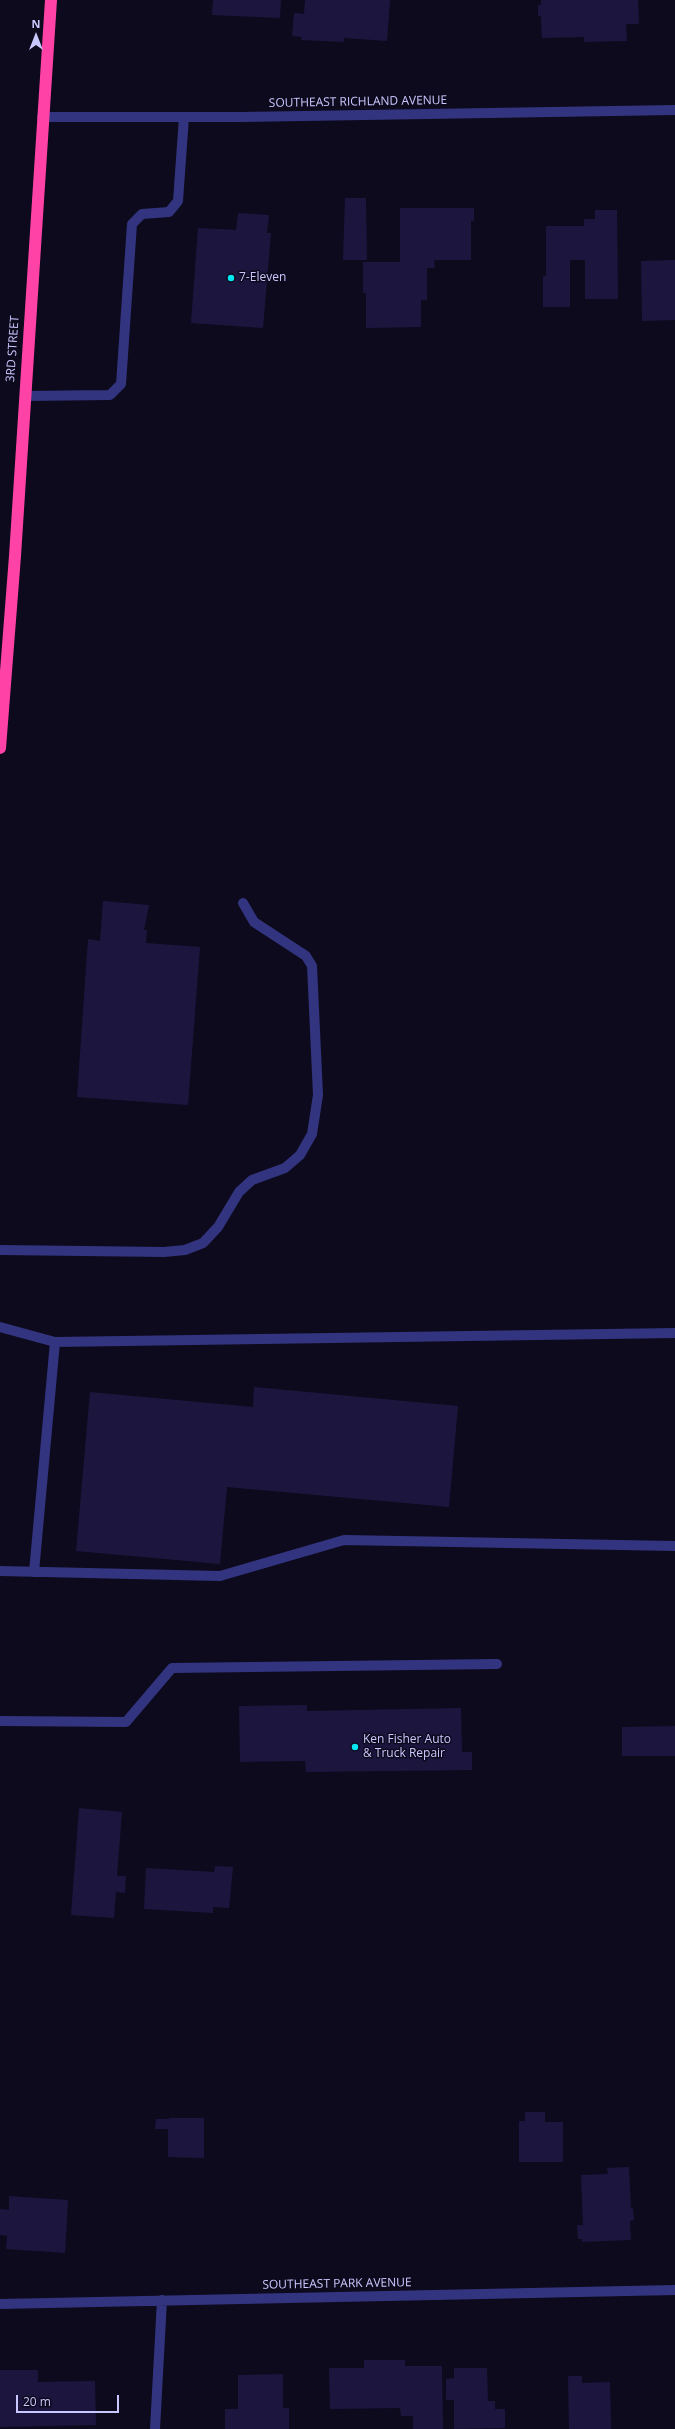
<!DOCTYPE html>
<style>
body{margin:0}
#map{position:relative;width:675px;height:2429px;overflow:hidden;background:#0d0a1d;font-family:"Open Sans",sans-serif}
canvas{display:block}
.north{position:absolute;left:16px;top:16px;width:40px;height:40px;-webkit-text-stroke:3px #0d0a1d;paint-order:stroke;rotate:0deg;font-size:11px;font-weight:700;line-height:16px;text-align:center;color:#cac7ff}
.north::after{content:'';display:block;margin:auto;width:14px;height:18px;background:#cac7ff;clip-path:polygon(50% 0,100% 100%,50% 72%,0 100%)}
.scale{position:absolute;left:16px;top:2395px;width:103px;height:18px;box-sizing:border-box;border:2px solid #cac7ff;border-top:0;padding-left:5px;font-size:12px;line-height:14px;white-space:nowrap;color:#cac7ff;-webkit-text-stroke:3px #0d0a1d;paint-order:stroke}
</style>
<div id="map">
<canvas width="675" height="2429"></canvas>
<div class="north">N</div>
<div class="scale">20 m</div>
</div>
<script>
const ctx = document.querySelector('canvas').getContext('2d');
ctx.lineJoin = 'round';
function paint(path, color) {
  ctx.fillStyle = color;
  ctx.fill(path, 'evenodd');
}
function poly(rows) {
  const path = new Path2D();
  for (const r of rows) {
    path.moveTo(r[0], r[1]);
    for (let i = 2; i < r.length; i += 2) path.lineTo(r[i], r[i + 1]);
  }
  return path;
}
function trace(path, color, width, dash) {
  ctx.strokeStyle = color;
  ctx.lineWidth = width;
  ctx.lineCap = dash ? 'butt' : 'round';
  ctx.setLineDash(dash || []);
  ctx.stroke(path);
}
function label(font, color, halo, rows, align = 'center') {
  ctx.font = font + ' "Open Sans",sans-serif';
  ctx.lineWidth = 3;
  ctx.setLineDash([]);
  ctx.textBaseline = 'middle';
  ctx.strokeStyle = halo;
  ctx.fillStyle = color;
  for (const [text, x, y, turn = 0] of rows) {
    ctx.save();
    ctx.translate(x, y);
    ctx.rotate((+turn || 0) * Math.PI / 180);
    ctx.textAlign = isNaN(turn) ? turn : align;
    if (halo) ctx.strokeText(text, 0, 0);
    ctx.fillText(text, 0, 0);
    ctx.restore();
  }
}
const building = poly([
 [213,0,281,0,280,18,212,15],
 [305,0,390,0,387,41,344,38,344,42,301,40,302,37,292,36,294,13,304,14],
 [541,0,638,0,639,24,626,24,627,41,584,42,584,37,542,38,541,16,538,16,538,5,541,5],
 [345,198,366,198,367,260,343,260],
 [400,208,474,208,474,221,471,221,471,260,434,260,435,268,427,268,427,300,421,300,421,327,366,328,366,293,363,293,363,262,400,262],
 [595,210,617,210,618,299,585,299,585,260,570,260,570,307,543,307,543,276,546,276,546,226,584,226,584,219,595,219],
 [238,213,269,215,267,233,271,233,263,328,191,323,198,228,236,230],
 [675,260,675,320,642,321,641,261],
 [103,901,149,905,144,930,147,930,146,943,200,947,188,1105,77,1097,88,939,100,941],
 [254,1387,458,1406,449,1507,227,1487,220,1564,76,1551,90,1392,253,1407],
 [307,1705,307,1711,461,1708,462,1752,472,1752,472,1770,306,1772,305,1761,240,1762,239,1706],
 [675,1726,675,1756,622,1756,622,1727],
 [79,1808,122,1812,117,1876,126,1876,125,1893,116,1892,114,1918,71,1915],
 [215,1866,233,1867,229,1908,213,1907,213,1913,144,1909,146,1868,214,1872],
 [525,2112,545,2112,545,2122,563,2122,563,2162,519,2162,519,2121,525,2121],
 [169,2118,204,2118,204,2158,168,2157,168,2129,155,2129,156,2119,169,2119],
 [629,2167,631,2208,633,2208,634,2220,630,2221,631,2240,582,2242,582,2239,578,2239,577,2225,583,2225,581,2175,608,2174,607,2168],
 [9,2196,68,2200,65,2253,6,2249,7,2236,0,2235,0,2209,9,2210],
 [364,2360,405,2360,405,2366,442,2366,443,2429,413,2429,413,2416,401,2416,400,2408,330,2409,329,2368,364,2368],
 [454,2368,487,2368,488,2401,495,2401,495,2409,505,2409,505,2428,454,2429,454,2400,446,2400,446,2379,454,2378],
 [0,2370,38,2370,38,2382,95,2381,96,2425,0,2427],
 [283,2374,283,2408,289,2408,289,2429,225,2429,225,2409,238,2409,238,2375],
 [568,2376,582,2376,582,2383,610,2382,611,2429,569,2429]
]);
const minor = poly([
 [42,117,241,117,675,110],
 [25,396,110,395,121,384,132,224,142,214,169,212,178,201,184,117],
 [0,1250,164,1252,185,1250,203,1243,218,1227,239,1192,252,1180,285,1168,300,1155,312,1134,318,1095,312,966,306,956,254,922,243,903],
 [0,1327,55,1342,675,1333],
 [0,1571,220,1576,344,1540,675,1546],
 [34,1572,55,1342],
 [0,1721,126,1722,172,1668,497,1664],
 [0,2304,675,2290],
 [155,2429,162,2300]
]);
const highway = poly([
 [0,748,15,556,51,0]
]);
const markers = [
 [231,278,4,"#00e6f2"],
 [355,1747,4,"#00e6f2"]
];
const streetNames = [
 ["SOUTHEAST RICHLAND AVENUE",358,102,-1],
 ["3RD STREET",13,349,-86],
 ["SOUTHEAST PARK AVENUE",337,2284,-1]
];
const poiNames = [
 ["7-Eleven",239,278],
 ["Ken Fisher Auto",363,1740],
 ["& Truck Repair",363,1754]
];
paint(building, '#1c163f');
trace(minor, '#33347f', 10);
trace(highway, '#ff42a6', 12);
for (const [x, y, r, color] of markers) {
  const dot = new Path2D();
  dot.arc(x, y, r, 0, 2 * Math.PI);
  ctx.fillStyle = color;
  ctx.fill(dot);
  trace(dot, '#0d0a1d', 1.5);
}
label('12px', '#cac7ff', '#0d0a1d', streetNames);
label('12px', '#cac7ff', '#0d0a1d', poiNames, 'left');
</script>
